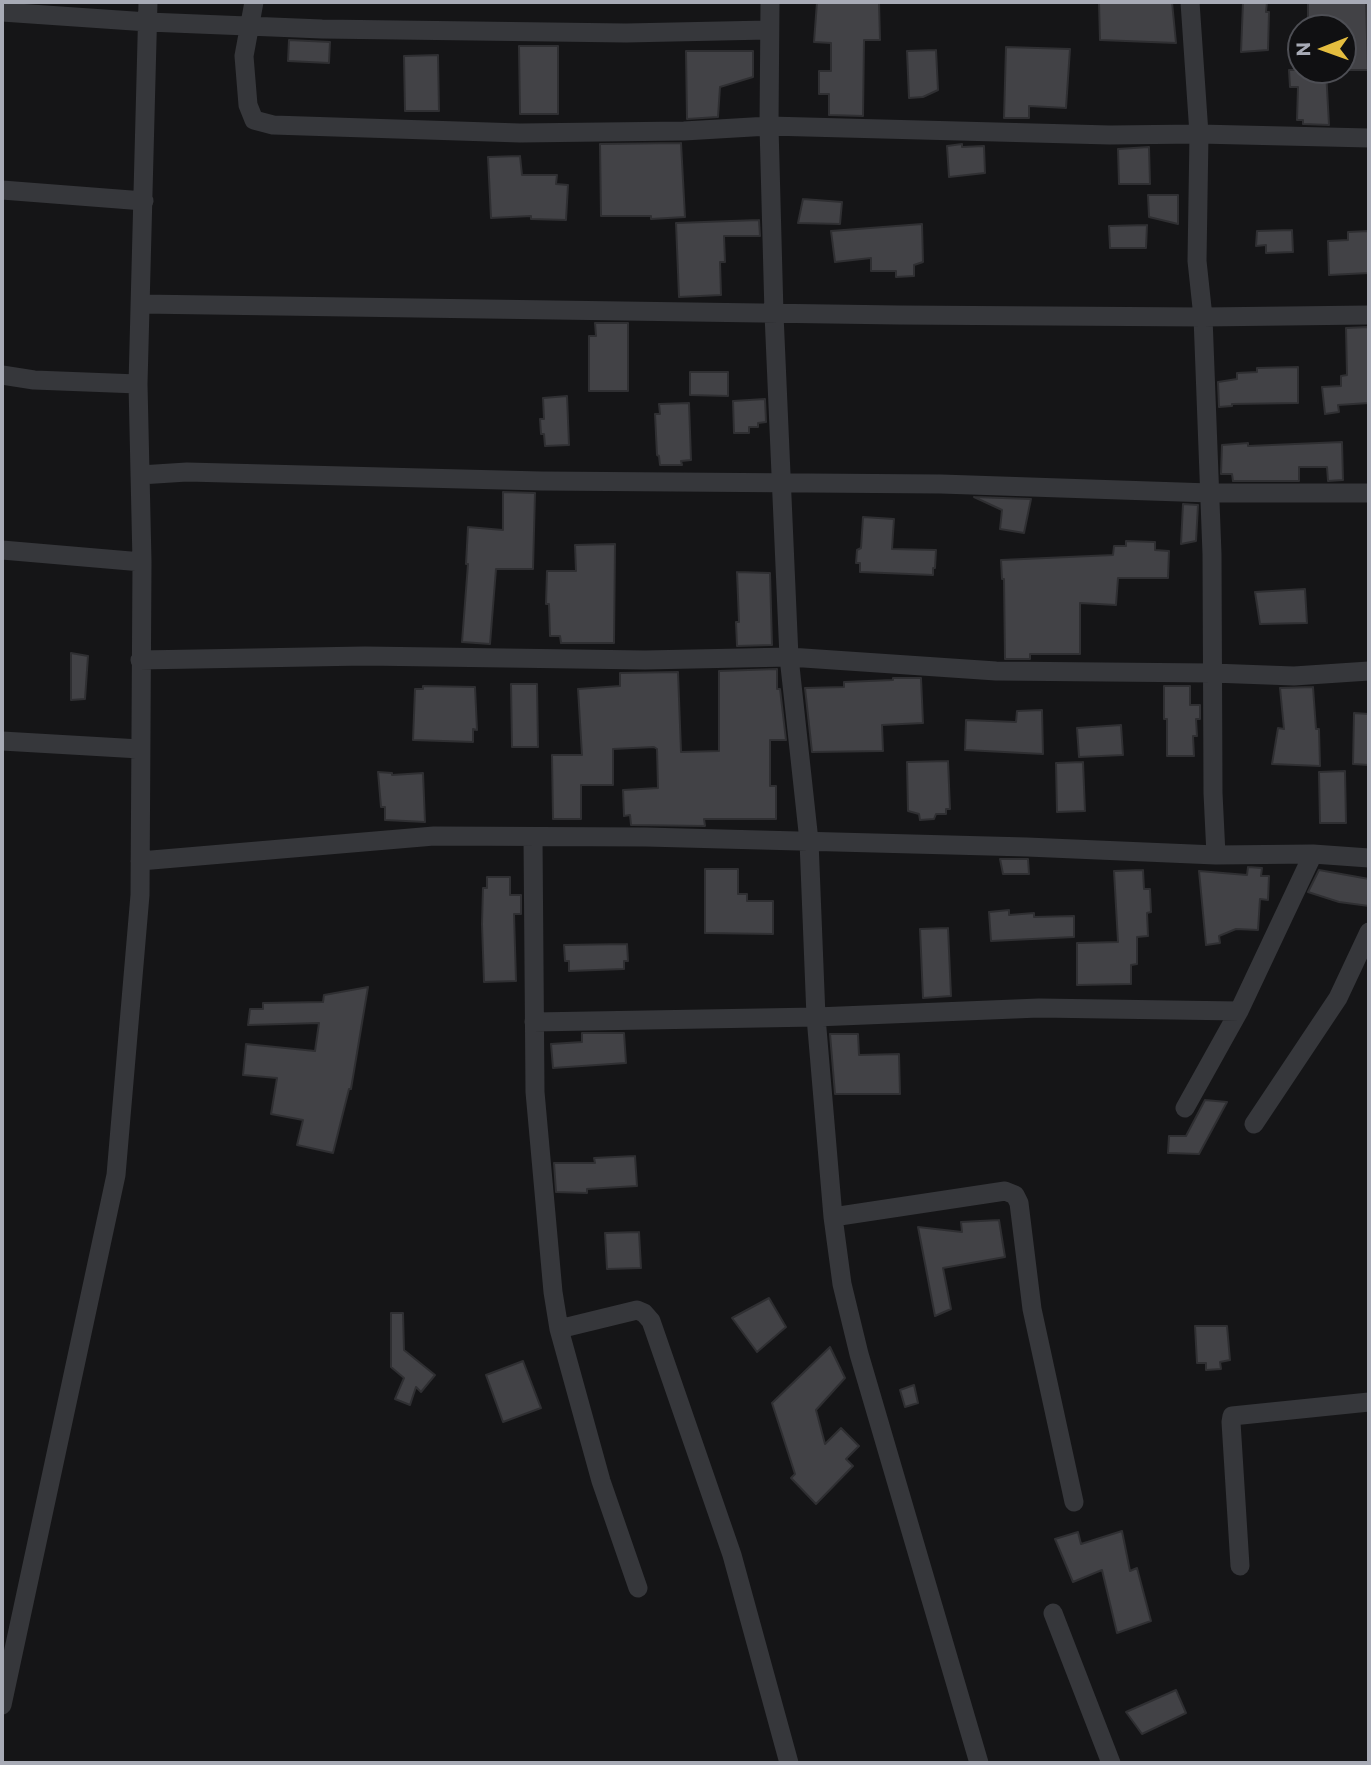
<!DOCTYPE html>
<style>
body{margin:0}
#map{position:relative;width:1371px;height:1765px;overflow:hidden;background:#151517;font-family:Commissioner,sans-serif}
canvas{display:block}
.frame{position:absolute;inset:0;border:4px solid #a8abb6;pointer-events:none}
.north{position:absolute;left:1287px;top:14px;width:70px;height:70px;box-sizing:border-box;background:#101012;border:2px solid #4d4e54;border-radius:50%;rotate:269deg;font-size:19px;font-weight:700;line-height:28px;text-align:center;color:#a8abb6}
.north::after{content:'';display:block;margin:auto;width:24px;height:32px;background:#e4bd3f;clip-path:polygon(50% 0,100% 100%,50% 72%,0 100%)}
</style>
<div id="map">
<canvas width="1371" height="1765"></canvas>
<div class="frame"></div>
<div class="north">N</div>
</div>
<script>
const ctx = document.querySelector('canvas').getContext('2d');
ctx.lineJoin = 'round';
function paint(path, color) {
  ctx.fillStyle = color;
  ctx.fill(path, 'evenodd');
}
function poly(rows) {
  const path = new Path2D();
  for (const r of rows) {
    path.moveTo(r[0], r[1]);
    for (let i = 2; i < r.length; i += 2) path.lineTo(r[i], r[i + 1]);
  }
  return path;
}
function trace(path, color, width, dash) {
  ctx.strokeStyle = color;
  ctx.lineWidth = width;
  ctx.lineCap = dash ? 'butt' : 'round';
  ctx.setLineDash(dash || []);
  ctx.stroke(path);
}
const building = poly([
 [817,2,879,2,880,40,864,40,863,116,829,115,829,94,819,94,819,71,831,71,831,43,814,42,817,2],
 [1099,2,1172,2,1176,43,1100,40,1099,2],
 [1243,2,1267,2,1266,12,1269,12,1268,50,1241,52,1243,2],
 [1308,2,1366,2,1368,70,1343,70,1343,28,1308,28,1308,2],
 [289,40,330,42,329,63,288,61,289,40],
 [519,46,558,46,558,114,520,114,519,46],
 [1006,47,1070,49,1066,108,1029,106,1029,118,1004,118,1006,47],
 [936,50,938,90,923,97,909,98,907,51,936,50],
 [686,51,753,51,753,77,720,87,718,117,687,119,686,51],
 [438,55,439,111,405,111,404,56,438,55],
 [1289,70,1326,70,1329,125,1303,124,1303,120,1297,120,1298,87,1290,87,1289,70],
 [681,143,685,217,651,219,651,216,601,216,600,144,681,143],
 [962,144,962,147,984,146,985,173,949,177,947,146,962,144],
 [1149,147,1150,184,1119,184,1118,149,1149,147],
 [520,156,522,175,557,175,556,184,568,185,566,220,531,219,531,216,491,218,488,157,520,156],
 [1148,195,1178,195,1178,224,1149,217,1148,195],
 [803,199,842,202,840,224,798,223,803,199],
 [759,220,760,236,724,236,725,262,720,262,721,295,679,297,676,223,759,220],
 [922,224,923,262,914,265,914,276,896,277,896,271,871,271,871,258,835,262,831,231,922,224],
 [1147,225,1146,248,1110,248,1109,226,1147,225],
 [1292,230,1293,252,1266,253,1266,245,1256,246,1257,231,1292,230],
 [1369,231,1369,273,1329,275,1328,241,1348,240,1348,232,1369,231],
 [595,323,628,323,628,391,589,391,589,336,596,336,595,323],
 [1369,327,1369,403,1338,405,1339,412,1325,414,1322,387,1341,386,1341,376,1347,375,1346,328,1369,327],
 [1298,367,1298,403,1232,404,1232,406,1219,407,1218,382,1237,379,1237,373,1257,372,1257,368,1298,367],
 [690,372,728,372,728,396,690,395,690,372],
 [567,396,569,445,545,446,544,434,541,434,540,419,544,419,543,398,567,396],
 [765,399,766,422,758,423,758,427,749,427,749,433,734,433,733,401,765,399],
 [689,403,691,460,681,461,682,465,660,465,659,456,657,455,655,414,660,414,659,404,689,403],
 [1342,442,1343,480,1328,481,1327,467,1299,467,1299,481,1233,481,1232,474,1221,474,1222,445,1248,443,1248,446,1342,442],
 [503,492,535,493,533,569,496,569,490,644,462,642,468,564,466,564,468,527,503,530,503,492],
 [974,497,1031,499,1024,533,1000,529,1002,510,974,497],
 [1183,504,1198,505,1196,541,1181,544,1183,504],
 [863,517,894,519,892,549,936,550,935,568,933,568,933,575,860,572,860,563,856,563,857,550,861,548,863,517],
 [1126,541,1155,542,1155,550,1169,551,1168,578,1118,578,1116,605,1080,603,1080,654,1030,654,1030,659,1005,659,1004,579,1002,579,1001,560,1113,555,1114,546,1126,546,1126,541],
 [615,544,614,643,561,643,560,636,550,636,549,604,546,604,547,571,576,571,575,545,615,544],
 [737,572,770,573,772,645,737,646,736,622,739,622,737,572],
 [1305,589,1307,623,1260,624,1255,592,1305,589],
 [71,653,88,656,85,699,71,700,71,653],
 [777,669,777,689,780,689,786,740,770,740,770,786,776,786,776,819,704,819,705,826,631,825,630,815,624,816,623,790,658,788,657,749,654,747,613,749,613,785,581,785,581,819,553,819,552,755,582,755,578,689,620,686,620,673,678,672,681,752,719,751,719,671,777,669],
 [893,678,921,678,923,723,882,725,883,751,812,752,805,688,844,687,844,682,893,680,893,678],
 [511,684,537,684,538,747,512,747,511,684],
 [423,686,475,687,477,730,473,729,473,742,413,740,415,689,423,689,423,686],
 [1164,686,1190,686,1190,705,1200,705,1200,719,1196,719,1197,736,1193,736,1194,756,1167,756,1167,719,1164,719,1164,686],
 [1313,687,1316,729,1319,729,1320,766,1272,764,1278,728,1284,729,1280,688,1313,687],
 [1042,710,1043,754,965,750,966,720,1016,722,1017,711,1042,710],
 [1354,713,1369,714,1369,765,1353,764,1354,713],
 [1121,725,1123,755,1079,757,1077,728,1121,725],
 [948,761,950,809,946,809,946,814,936,814,934,819,920,820,919,814,908,811,907,762,948,761],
 [1083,762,1085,811,1057,812,1056,763,1083,762],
 [1345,771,1346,823,1320,823,1319,772,1345,771],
 [378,772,392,773,392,775,423,773,425,822,385,820,385,807,381,807,378,772],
 [1000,859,1028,859,1029,874,1003,874,1000,859],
 [1248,867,1262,868,1261,876,1269,876,1268,900,1260,899,1258,930,1236,929,1219,936,1220,943,1206,945,1199,871,1247,875,1248,867],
 [705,869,738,869,738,894,747,894,747,901,773,901,773,934,705,933,705,869],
 [1143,870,1144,889,1150,889,1151,912,1147,913,1148,936,1137,937,1137,964,1131,965,1131,984,1077,985,1077,943,1118,942,1114,871,1143,870],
 [1319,870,1369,879,1369,906,1339,902,1308,892,1319,870],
 [487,877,510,877,510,895,521,895,521,914,514,914,516,981,484,982,482,924,483,888,487,888,487,877],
 [1009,910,1009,915,1034,913,1034,917,1074,916,1074,937,991,941,989,912,1009,910],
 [948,928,951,996,923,998,920,929,948,928],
 [627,944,628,961,624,961,624,969,569,971,569,961,565,961,564,945,627,944],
 [368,987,351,1089,349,1089,333,1153,297,1145,303,1120,271,1114,277,1078,243,1075,246,1044,315,1051,319,1023,248,1025,250,1009,263,1009,263,1003,323,1002,324,995,368,987],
 [582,1033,624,1033,626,1063,553,1068,551,1044,582,1042,582,1033],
 [830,1034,858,1034,859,1055,899,1054,900,1094,835,1094,830,1034],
 [1205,1100,1227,1102,1199,1154,1168,1153,1169,1136,1186,1136,1205,1100],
 [635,1156,637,1186,587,1189,587,1193,556,1192,554,1163,595,1163,594,1158,635,1156],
 [999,1220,1005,1257,943,1268,951,1309,935,1316,918,1227,962,1232,961,1222,999,1220],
 [639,1232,641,1268,607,1269,605,1233,639,1232],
 [769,1298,786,1327,757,1352,732,1318,769,1298],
 [391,1313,403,1313,404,1350,435,1375,421,1392,416,1387,410,1405,395,1399,404,1378,391,1367,391,1313],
 [1195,1326,1227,1326,1230,1360,1220,1362,1221,1369,1206,1370,1206,1363,1197,1363,1195,1326],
 [830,1347,845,1378,816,1410,825,1444,841,1428,859,1446,846,1459,853,1466,816,1504,791,1478,795,1474,772,1403,830,1347],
 [523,1361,541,1408,503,1422,486,1375,523,1361],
 [914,1385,918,1403,905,1407,900,1390,914,1385],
 [1122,1531,1130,1571,1137,1568,1151,1621,1117,1633,1102,1570,1073,1582,1055,1539,1078,1532,1081,1544,1122,1531],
 [1176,1690,1186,1713,1142,1734,1126,1712,1176,1690]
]);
const street = poly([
 [254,2,244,56,248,105,254,120,273,125,520,133,684,131,769,126,1110,135,1199,134,1369,138],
 [770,2,769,126,774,314,789,657,809,841,816,1017,833,1217,842,1284,859,1354,979,1763],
 [1190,2,1199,134,1197,261,1203,317,1212,554,1213,793,1216,855],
 [2,12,148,22,322,29,626,33,768,30],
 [2,190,144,201],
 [141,304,899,315,1203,317,1369,315],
 [2,375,34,380,138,384],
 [140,475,187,472,541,481,941,484,1210,493,1369,493],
 [2,550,142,562],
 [140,660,365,656,645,660,789,657,996,671,1212,673,1294,676,1369,671],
 [2,741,140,749],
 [533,837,535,1092,553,1292,559,1329,601,1481,638,1588],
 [140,861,434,836,646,837,1027,847,1216,855,1313,854,1369,858],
 [534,1022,816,1017,1039,1008,1239,1011],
 [1185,1108,1239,1011,1313,854],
 [1254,1124,1338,998,1369,932],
 [833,1217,1005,1191,1015,1195,1019,1203,1032,1309,1074,1502],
 [559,1329,637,1310,644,1313,651,1321,732,1555,789,1763],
 [1240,1566,1231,1422,1232,1416,1369,1402],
 [1053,1613,1111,1763],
 [2,1705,116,1175,140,895,142,562,138,384,148,2]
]);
paint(building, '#424246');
trace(building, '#2f2f32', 2);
trace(street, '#36373b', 19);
</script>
